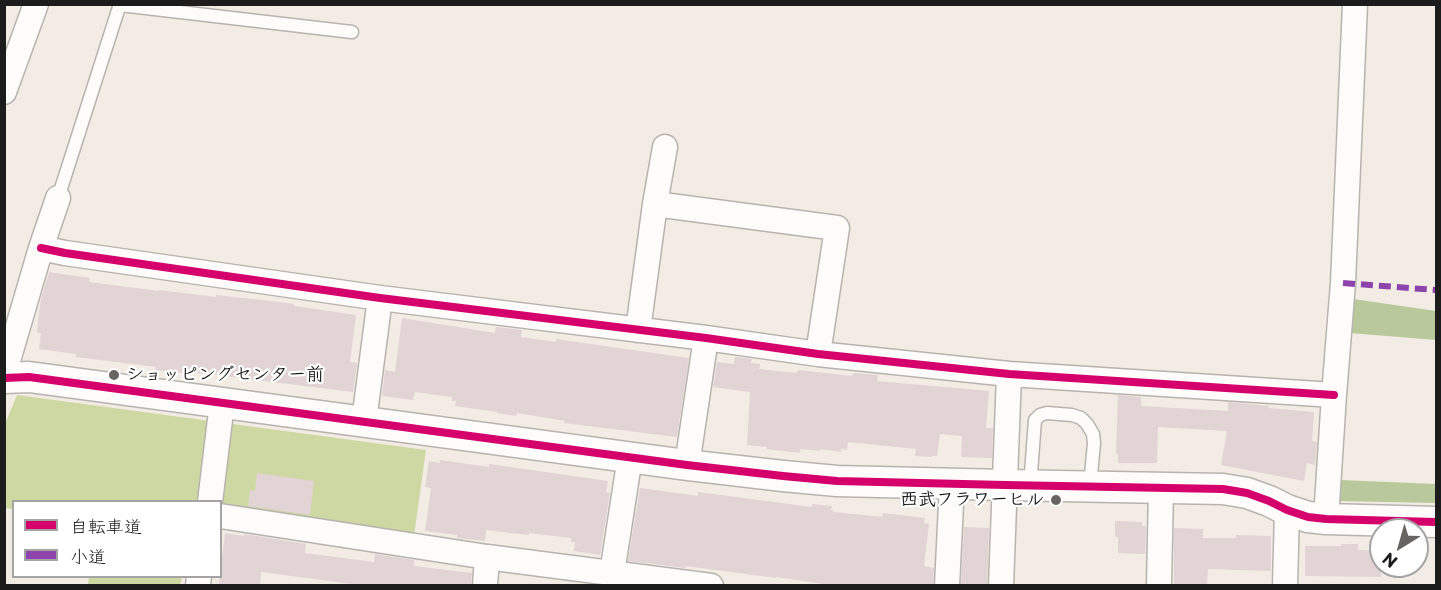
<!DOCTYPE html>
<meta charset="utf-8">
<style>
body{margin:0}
#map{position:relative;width:1441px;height:590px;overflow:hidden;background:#f2ece4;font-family:"Playpen Sans","Klee One",sans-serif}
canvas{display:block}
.frame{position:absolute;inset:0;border:6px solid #1c1c1c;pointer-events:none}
.legend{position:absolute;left:12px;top:500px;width:210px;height:78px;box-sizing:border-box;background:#fff;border:2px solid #a4a4a4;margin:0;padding:8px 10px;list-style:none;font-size:18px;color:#1c1c1c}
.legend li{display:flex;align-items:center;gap:12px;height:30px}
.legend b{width:30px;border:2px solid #a4a4a4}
.north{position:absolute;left:1369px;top:518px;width:60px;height:60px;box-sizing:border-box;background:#fff;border:2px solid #a4a4a4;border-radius:50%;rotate:217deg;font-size:16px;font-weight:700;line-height:24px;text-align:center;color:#1c1c1c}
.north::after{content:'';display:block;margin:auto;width:21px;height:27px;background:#676562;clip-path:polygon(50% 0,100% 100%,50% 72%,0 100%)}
</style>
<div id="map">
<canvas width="1441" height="590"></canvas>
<div class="frame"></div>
<ul class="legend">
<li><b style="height:8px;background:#d6006c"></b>自転車道</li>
<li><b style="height:8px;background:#8e44ad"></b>小道</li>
</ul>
<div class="north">N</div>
</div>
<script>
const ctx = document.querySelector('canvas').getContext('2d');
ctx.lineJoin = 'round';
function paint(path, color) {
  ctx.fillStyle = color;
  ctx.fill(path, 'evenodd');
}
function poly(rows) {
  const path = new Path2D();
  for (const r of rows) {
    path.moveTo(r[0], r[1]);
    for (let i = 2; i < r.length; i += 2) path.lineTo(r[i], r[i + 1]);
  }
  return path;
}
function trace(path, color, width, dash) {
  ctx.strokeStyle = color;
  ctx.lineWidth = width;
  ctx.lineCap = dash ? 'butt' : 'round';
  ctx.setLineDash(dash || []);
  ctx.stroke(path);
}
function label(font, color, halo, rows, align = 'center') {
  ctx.font = font + ' "Playpen Sans","Klee One",sans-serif';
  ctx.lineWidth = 4.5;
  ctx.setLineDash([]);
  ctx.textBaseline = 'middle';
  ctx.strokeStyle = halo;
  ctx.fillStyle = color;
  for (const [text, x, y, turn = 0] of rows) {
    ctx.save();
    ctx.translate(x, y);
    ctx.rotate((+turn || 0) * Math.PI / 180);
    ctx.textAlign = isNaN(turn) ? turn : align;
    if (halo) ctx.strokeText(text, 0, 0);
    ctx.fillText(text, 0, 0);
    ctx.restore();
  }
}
const green = poly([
 [17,395,426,450,414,536,221,510,220,502,14,502,13,509,5,508,5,424],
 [89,577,89,576,182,577,180,585,88,585]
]);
const forest = poly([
 [1353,299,1436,311,1436,340,1350,333],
 [1340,480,1436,484,1436,503,1336,501]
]);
const building = poly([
 [49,272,90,278,89,282,159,291,159,290,216,297,216,295,270,301,294,304,294,306,356,315,350,362,357,363,353,392,183,371,183,373,155,370,156,367,76,357,76,354,39,349,41,333,37,333,39,313,41,299],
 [402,318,495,333,496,327,522,330,521,337,556,342,556,339,689,358,677,437,564,423,565,421,517,413,516,416,497,413,497,412,455,406,456,401,452,401,452,397,415,392,413,400,382,396,385,370,395,372],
 [735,357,752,359,751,363,760,364,759,369,797,373,798,370,852,376,853,373,878,375,877,381,989,391,986,428,993,428,992,458,961,457,962,436,940,434,937,456,932,456,932,457,915,456,916,449,848,442,847,450,841,449,841,452,820,449,820,451,800,449,800,453,766,449,767,447,747,445,750,392,713,387,717,362,734,364],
 [1118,395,1141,397,1141,406,1228,411,1228,402,1269,406,1268,408,1314,412,1312,441,1317,442,1315,465,1307,463,1304,481,1221,465,1227,431,1158,427,1157,463,1118,463,1118,454,1116,454],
 [440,460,489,467,489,464,608,481,606,492,610,493,600,555,574,551,575,542,571,542,571,538,529,533,529,535,486,530,485,541,457,538,457,535,425,531,431,488,425,487,429,461,440,463],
 [257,473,314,481,310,515,248,506,250,490,255,491],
 [640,488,698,496,698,492,812,507,812,504,832,506,831,510,834,511,834,512,882,517,883,513,925,518,924,523,929,524,924,566,934,568,933,585,831,585,776,577,776,578,686,566,686,568,628,561],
 [1115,521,1142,522,1142,526,1146,526,1145,554,1118,553,1118,537,1115,537],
 [964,527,989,528,987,585,961,585],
 [1174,528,1203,529,1203,538,1236,538,1236,535,1271,536,1271,571,1208,569,1207,585,1174,585],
 [225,533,244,536,244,534,306,544,305,553,374,562,375,554,414,560,414,566,472,573,471,585,359,585,261,572,260,585,219,585],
 [1341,544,1358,544,1358,550,1381,551,1381,577,1305,576,1305,546,1341,546]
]);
const service = poly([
 [120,5,352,32],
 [58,198,120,4],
 [1030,486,1035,420,1040,415,1047,413,1072,415,1081,418,1087,424,1093,434,1094,443,1090,486]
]);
const minor = poly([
 [4,92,36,4],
 [655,204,837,228,818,354],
 [41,248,65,253,380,298,706,338,818,354,1009,374,1334,395],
 [638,330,655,204,665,147],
 [4,370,7,364,41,248,58,198],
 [364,421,380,298],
 [687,465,706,338],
 [210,502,222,403],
 [220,516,487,557,711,586],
 [1326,519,1334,395,1343,283,1355,4],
 [612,573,630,457],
 [198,586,199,576],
 [485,586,487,557],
 [947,586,952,484],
 [1001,586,1009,374],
 [1159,586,1161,488],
 [1285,586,1287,510]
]);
const tertiary = poly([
 [4,378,29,377,687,465,783,476,837,481,1005,485,1223,489,1247,493,1269,501,1287,510,1308,517,1326,519,1436,522]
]);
const quiet = poly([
 [1343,283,1436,290]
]);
const cycleway = poly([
 [41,248,65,253,380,298,706,338,818,354,1009,374,1334,395],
 [4,378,29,377,687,465,783,476,837,481,1005,485,1223,489,1247,493,1269,501,1287,510,1308,517,1326,519,1436,522]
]);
const markers = [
 [114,375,6,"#676562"],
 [1056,500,6,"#676562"]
];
const poiNames = [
 ["ショッピングセンター前",126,375],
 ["西武フラワーヒル",1044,500,"right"]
];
paint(green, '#ced8a3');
paint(forest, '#bac99c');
paint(building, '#e2d3d4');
trace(service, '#b7b3ae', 15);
trace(minor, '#b7b3ae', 27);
trace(tertiary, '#b7b3ae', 33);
trace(service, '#fdfcfb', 12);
trace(minor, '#fdfcfb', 24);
trace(tertiary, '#fdfcfb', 30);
trace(quiet, '#8e44ad', 6, [12, 6]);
trace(cycleway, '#d6006c', 8);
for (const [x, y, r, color] of markers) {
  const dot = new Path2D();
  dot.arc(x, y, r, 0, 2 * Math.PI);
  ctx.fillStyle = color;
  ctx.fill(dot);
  trace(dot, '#fff', 2);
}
label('bold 18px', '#1c1c1c', '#fff', poiNames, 'left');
</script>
